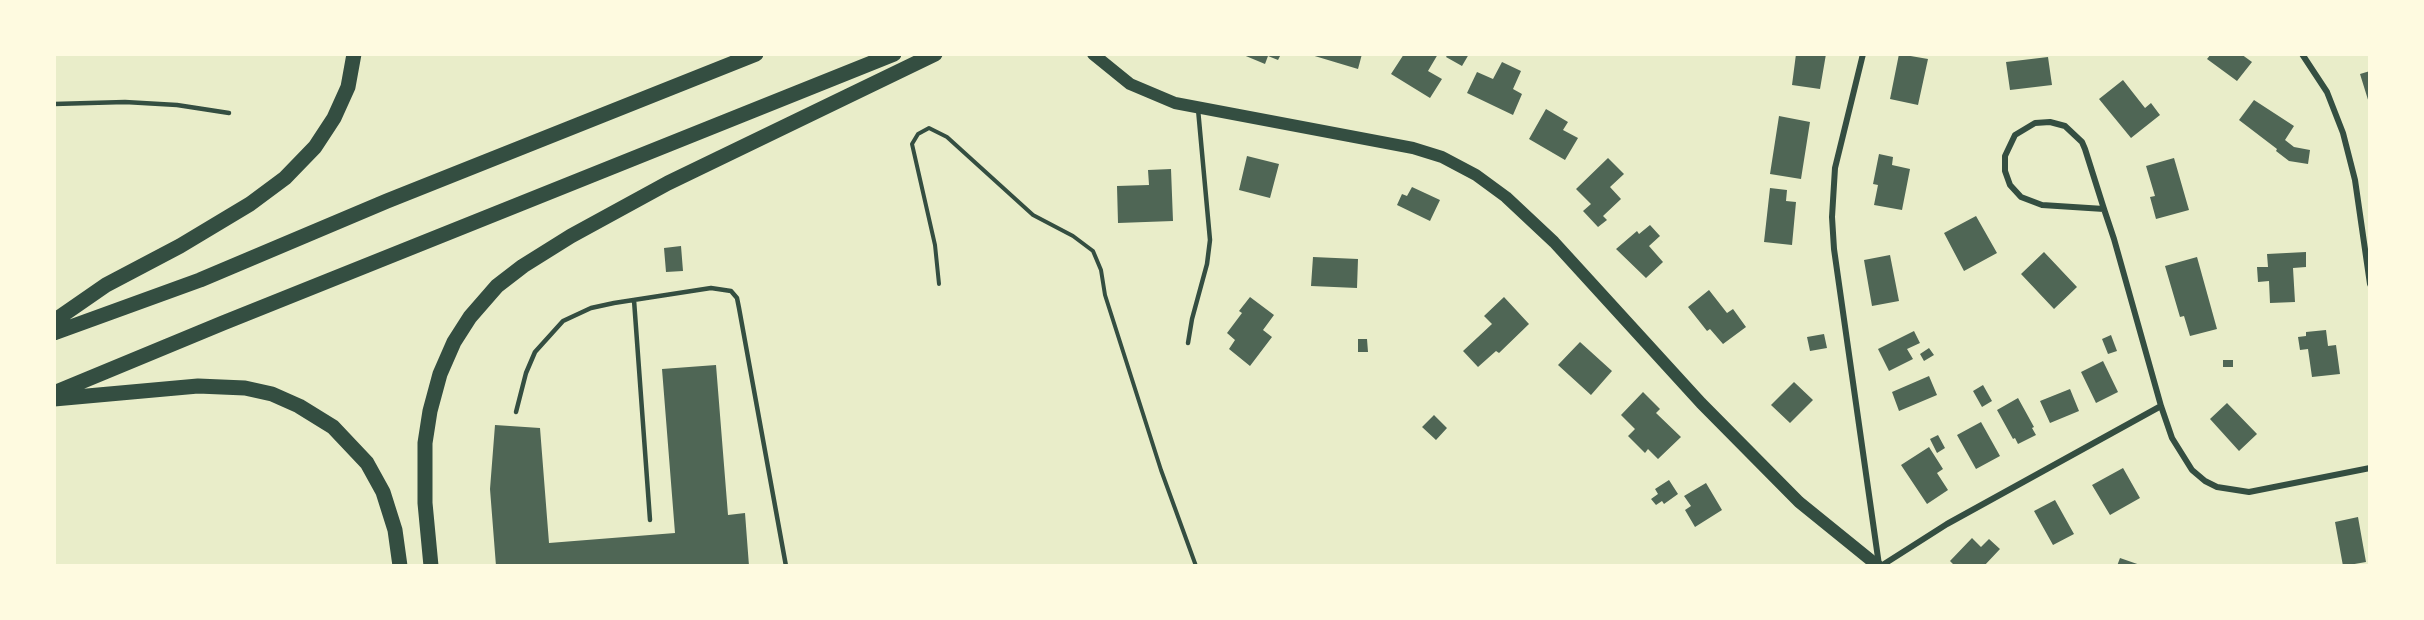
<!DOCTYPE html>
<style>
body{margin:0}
#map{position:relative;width:2424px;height:620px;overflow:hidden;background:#e9edc9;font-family:Quicksand,sans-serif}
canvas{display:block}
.frame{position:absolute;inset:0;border:56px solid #fefae0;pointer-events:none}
</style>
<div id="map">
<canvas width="2424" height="620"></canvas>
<div class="frame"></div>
</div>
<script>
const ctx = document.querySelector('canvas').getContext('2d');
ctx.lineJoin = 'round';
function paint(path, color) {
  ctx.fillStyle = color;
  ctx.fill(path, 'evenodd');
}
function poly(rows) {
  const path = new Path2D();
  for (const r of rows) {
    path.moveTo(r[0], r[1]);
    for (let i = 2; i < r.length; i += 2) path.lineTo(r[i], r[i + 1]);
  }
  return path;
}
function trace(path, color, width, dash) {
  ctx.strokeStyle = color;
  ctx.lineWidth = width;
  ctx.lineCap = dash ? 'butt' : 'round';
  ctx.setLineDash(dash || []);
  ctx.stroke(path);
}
const building = poly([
 [1241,54,1281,54,1278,60,1268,56,1265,64],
 [1308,54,1362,54,1358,69],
 [1404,54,1438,54,1428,71,1442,79,1430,98,1391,74],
 [1448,54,1469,54,1462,66,1446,57],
 [1796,54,1826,54,1820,89,1792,85],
 [1899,54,1928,59,1918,105,1890,99],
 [2211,54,2241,54,2252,62,2237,81,2207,59],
 [2048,57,2052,85,2010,90,2006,62],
 [1502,62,1521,71,1513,89,1522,94,1513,115,1467,93,1477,72,1493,79],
 [2370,71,2370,103,2369,103,2360,74],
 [2123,80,2145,108,2151,103,2160,115,2131,138,2099,99],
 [2254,100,2294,126,2285,140,2294,147,2310,150,2308,164,2289,161,2276,151,2277,149,2239,120],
 [1546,109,1568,122,1563,130,1578,138,1565,160,1529,139],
 [1779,116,1810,122,1801,179,1770,174],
 [1879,154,1893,157,1892,165,1910,169,1902,210,1874,205,1878,185,1873,184],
 [1247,156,1279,164,1270,198,1239,190],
 [1608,158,1624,174,1610,187,1621,199,1603,216,1607,220,1598,227,1583,211,1591,204,1576,189],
 [2174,158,2189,210,2156,219,2150,197,2155,196,2146,166],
 [1171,169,1173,221,1118,223,1117,186,1149,185,1148,170],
 [1412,187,1440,200,1430,221,1397,205,1402,194,1407,196],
 [1770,188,1787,190,1786,201,1796,202,1792,245,1764,242],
 [1976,216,1997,253,1964,271,1944,233],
 [1650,225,1660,236,1649,246,1663,262,1646,278,1616,249,1637,231,1639,234],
 [681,246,683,271,666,272,664,248],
 [2044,252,2077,287,2054,309,2021,274],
 [2306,252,2306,267,2293,268,2295,302,2270,303,2269,281,2258,282,2257,267,2268,267,2267,254],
 [1890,255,1899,301,1872,306,1864,260],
 [1313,257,1358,259,1357,288,1311,286],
 [2197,257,2217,329,2190,336,2184,316,2180,317,2165,266],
 [1709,290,1727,313,1733,309,1746,327,1723,344,1710,329,1707,331,1688,307],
 [1250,297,1274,315,1263,330,1272,337,1250,366,1229,349,1235,340,1227,333,1242,313,1239,311],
 [1504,297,1529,324,1499,353,1496,351,1478,367,1463,351,1492,324,1484,316],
 [2326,330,2328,346,2336,345,2340,374,2312,377,2308,349,2300,350,2298,337,2306,336,2306,332],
 [1914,331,1920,343,1907,349,1913,359,1889,371,1878,349],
 [1824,334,1827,348,1810,351,1807,337],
 [2111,335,2117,351,2108,354,2102,339],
 [1358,339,1367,339,1368,352,1358,352],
 [1580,342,1612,371,1591,395,1558,365],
 [1929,348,1934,355,1924,361,1920,354],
 [2223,360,2233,360,2233,367,2223,367],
 [2103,361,2118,392,2096,403,2081,372],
 [716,365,728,515,745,513,749,566,496,566,490,489,495,425,540,428,549,543,675,533,662,369],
 [1929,376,1937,395,1899,411,1892,392],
 [1794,382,1813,400,1790,423,1771,405],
 [1983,385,1992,401,1982,407,1973,391],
 [2070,389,2079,411,2050,423,2040,401],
 [1643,392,1660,409,1656,413,1681,437,1658,459,1648,449,1645,453,1628,436,1635,429,1621,415],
 [2018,398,2034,427,2032,428,2036,435,2018,444,2015,438,2013,439,1997,410],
 [2227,403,2257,434,2239,451,2210,419],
 [1434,415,1447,428,1436,440,1422,427],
 [1981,422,2000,456,1976,469,1957,435],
 [1938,435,1945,448,1937,453,1930,439],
 [1929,447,1943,469,1937,473,1948,490,1927,504,1901,465],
 [2123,468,2140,498,2110,515,2092,485],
 [1669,480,1678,494,1664,504,1662,501,1656,505,1651,499,1658,494,1655,489],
 [1706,483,1722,510,1695,527,1685,510,1691,506,1684,496],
 [2055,500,2074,534,2053,545,2034,511],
 [2358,517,2366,562,2343,566,2335,522],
 [1972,538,1981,547,1989,539,2000,549,1984,566,1955,566,1950,561],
 [2120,558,2143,566,2117,566]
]);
const path = poly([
 [939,284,935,245,912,144,918,134,929,128,947,137,1033,215,1073,236,1093,251,1101,270,1105,295,1161,470,1196,566]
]);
const service = poly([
 [54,104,125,102,177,105,229,113],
 [634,300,650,520],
 [1188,343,1192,319,1207,264,1210,240,1198,109],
 [516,412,526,373,535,352,563,321,591,308,614,303,711,288,731,291,737,298,739,308,786,566]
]);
const minor = poly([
 [1863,54,1835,168,1832,217,1834,249,1879,565],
 [2302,54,2327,92,2343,133,2355,180,2370,284],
 [2104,209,2042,205,2021,197,2010,185,2005,171,2005,156,2015,135,2035,123,2050,122,2065,126,2082,142,2085,149,2104,209,2114,239,2161,406,2172,438,2192,470,2205,481,2217,487,2249,492,2370,468],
 [1881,566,1947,524,2161,406]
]);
const secondary = poly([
 [1093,54,1130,84,1175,103,1413,148,1442,157,1476,175,1506,197,1554,242,1701,403,1799,502,1878,566]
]);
const motorway = poly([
 [54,321,106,285,180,246,250,204,285,178,315,147,334,118,348,87,354,54],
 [54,333,200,280,387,201,756,54],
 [54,393,223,323,894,54],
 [54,399,198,386,245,388,272,394,299,406,333,427,367,463,383,492,395,530,400,566],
 [431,566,425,503,425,443,430,411,440,374,454,342,470,317,497,286,523,266,571,236,668,183,935,54]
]);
paint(building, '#4f6655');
trace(path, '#344e41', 4);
trace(service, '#344e41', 4.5);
trace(minor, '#344e41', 6);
trace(secondary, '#344e41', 12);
trace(motorway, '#344e41', 15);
</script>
